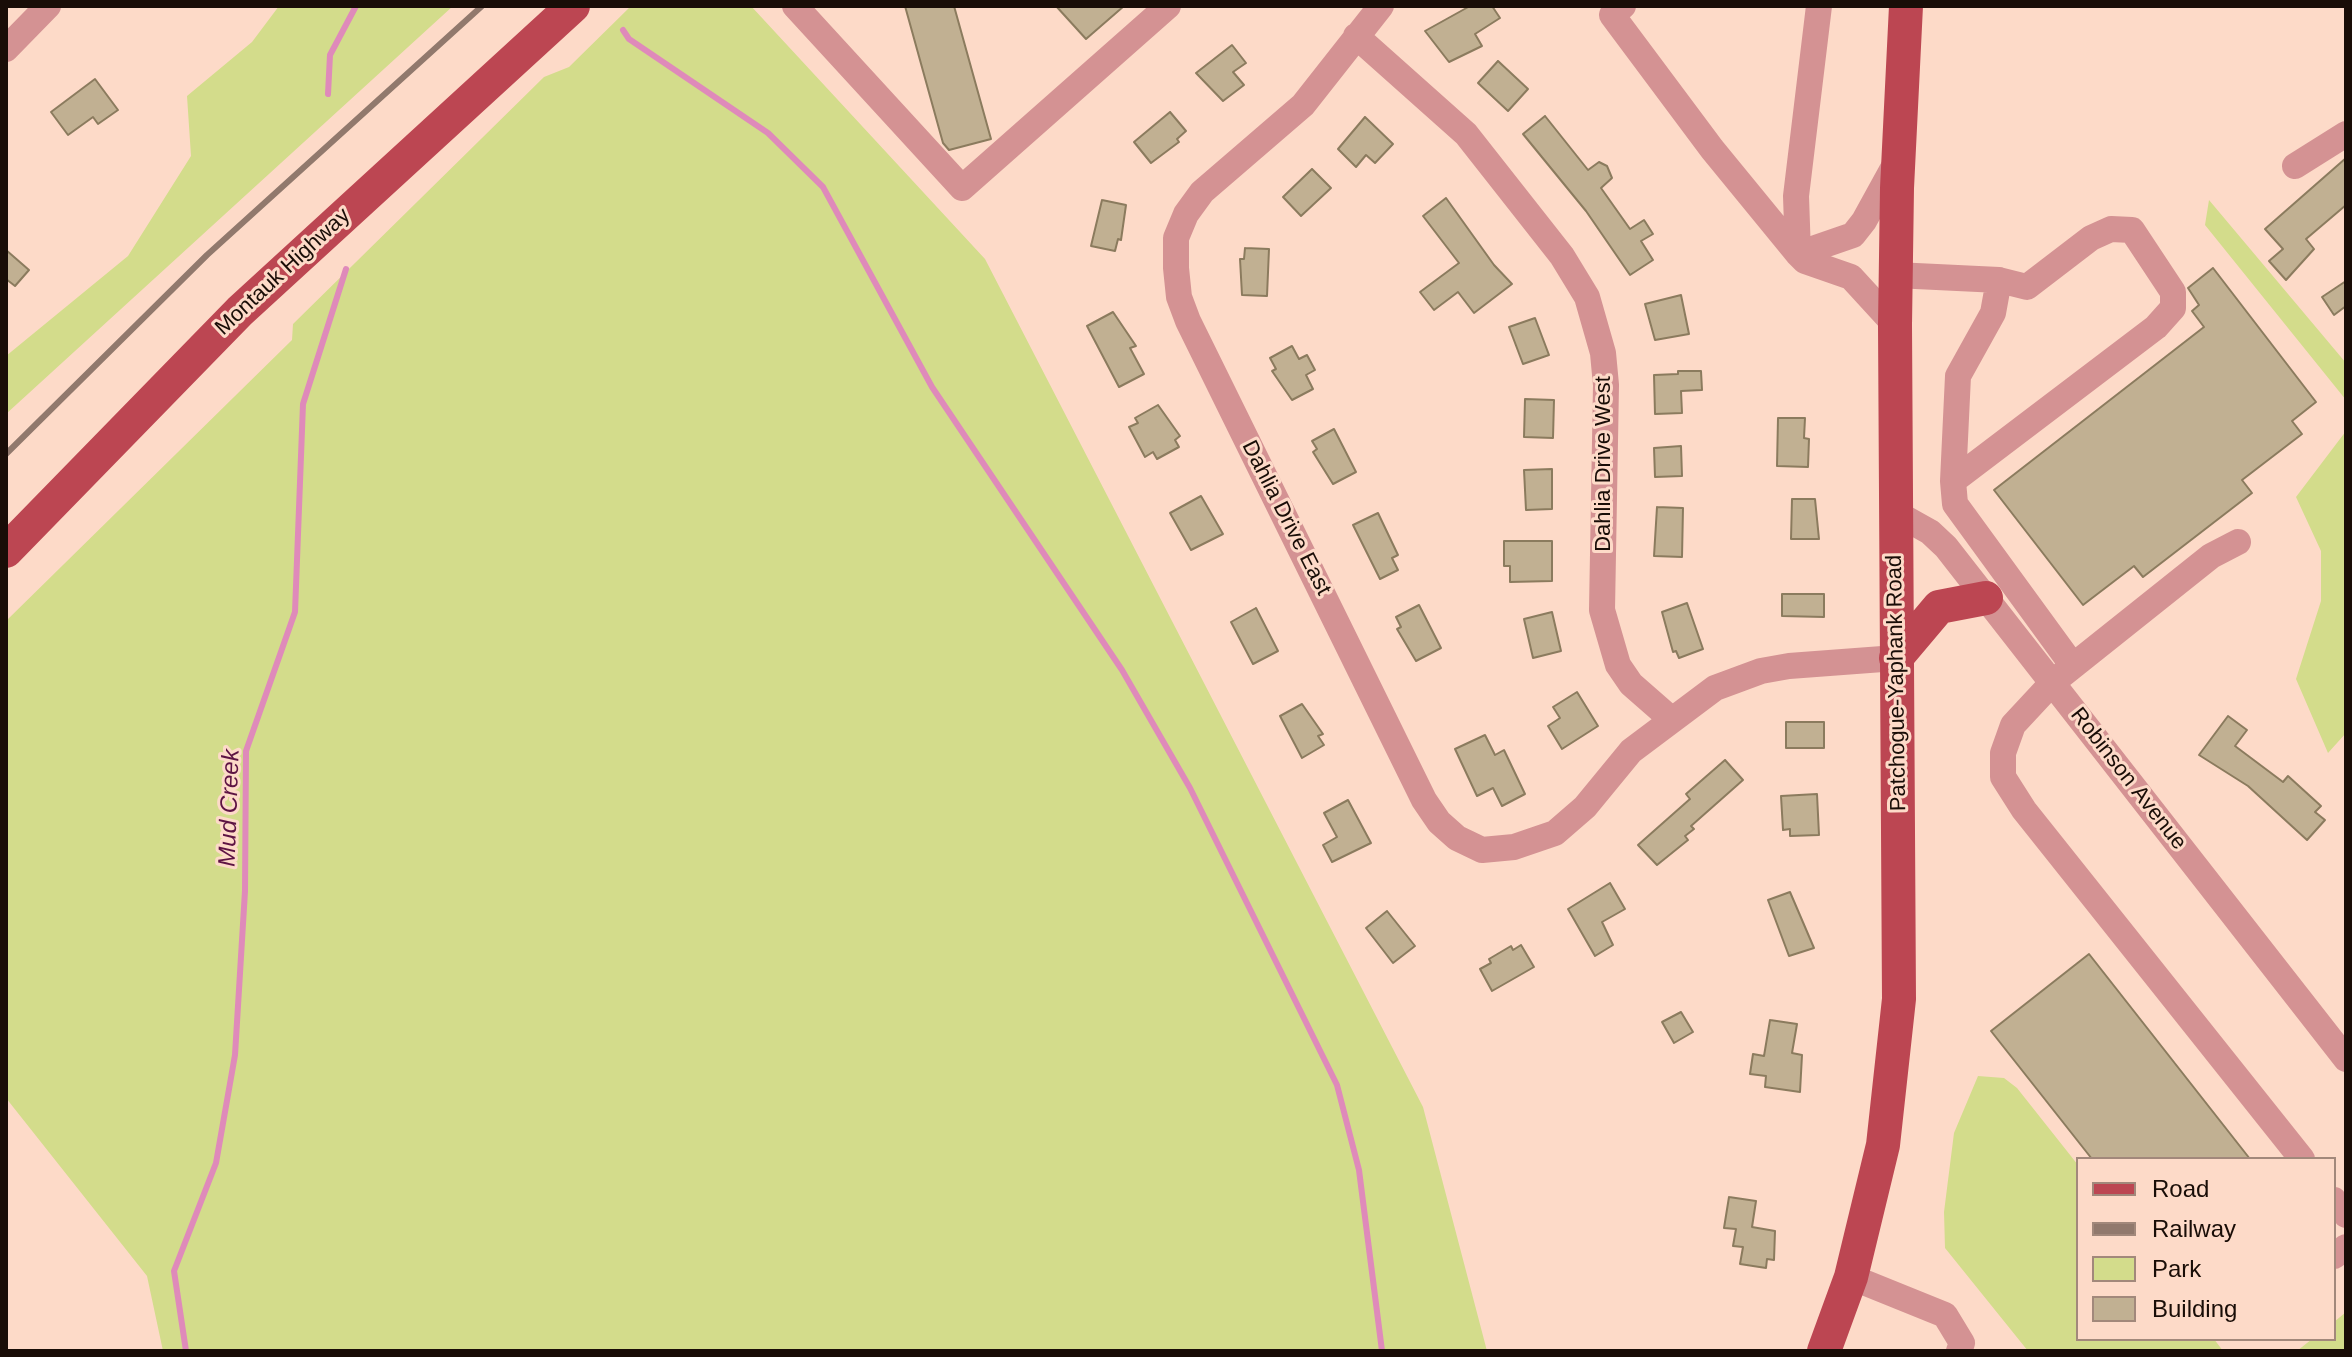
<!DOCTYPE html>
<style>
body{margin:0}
#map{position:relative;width:2352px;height:1357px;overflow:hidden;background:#fddac8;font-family:Helvetica,sans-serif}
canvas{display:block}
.frame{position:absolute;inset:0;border:8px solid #190d07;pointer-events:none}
.legend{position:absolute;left:2076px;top:1157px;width:260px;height:184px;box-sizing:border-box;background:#fddac8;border:2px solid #a2887b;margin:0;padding:10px 14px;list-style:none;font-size:24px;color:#190d07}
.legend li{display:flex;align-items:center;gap:16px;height:40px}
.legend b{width:40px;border:2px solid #a2887b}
</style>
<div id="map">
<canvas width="2352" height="1357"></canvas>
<div class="frame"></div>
<ul class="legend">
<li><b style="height:10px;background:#bc4652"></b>Road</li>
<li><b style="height:10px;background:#91796d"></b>Railway</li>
<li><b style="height:22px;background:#d3dc8b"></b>Park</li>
<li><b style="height:22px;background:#c1b092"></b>Building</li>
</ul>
</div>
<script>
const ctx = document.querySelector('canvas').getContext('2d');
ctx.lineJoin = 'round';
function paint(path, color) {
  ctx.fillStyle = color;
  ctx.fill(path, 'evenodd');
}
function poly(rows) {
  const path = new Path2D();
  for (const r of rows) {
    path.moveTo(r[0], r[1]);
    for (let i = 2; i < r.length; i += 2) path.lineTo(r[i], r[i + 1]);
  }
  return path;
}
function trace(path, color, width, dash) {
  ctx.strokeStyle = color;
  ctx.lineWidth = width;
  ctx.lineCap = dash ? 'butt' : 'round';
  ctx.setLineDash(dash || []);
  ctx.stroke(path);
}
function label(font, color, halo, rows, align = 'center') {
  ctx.font = font + ' Helvetica,sans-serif';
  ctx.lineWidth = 6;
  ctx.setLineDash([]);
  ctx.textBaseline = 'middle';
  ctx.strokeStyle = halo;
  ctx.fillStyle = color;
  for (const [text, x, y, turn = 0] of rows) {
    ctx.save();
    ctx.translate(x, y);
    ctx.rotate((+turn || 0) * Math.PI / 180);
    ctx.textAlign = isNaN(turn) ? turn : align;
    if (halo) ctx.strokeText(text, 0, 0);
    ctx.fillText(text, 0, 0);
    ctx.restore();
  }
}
const green = poly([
 [279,6,453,6,6,414,6,356,128,256,191,156,187,96,252,42],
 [631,6,751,6,985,259,1423,1107,1487,1351,163,1351,147,1276,6,1098,6,621,292,340,293,324,544,77,569,67],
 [2209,200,2346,363,2346,400,2205,225],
 [2346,431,2346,733,2328,753,2296,679,2321,601,2321,551,2296,497],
 [1978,1076,2004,1078,2017,1088,2078,1165,2078,1339,2214,1339,2223,1351,2028,1351,1945,1248,1944,1212,1954,1133],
 [2346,1312,2346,1351,2297,1351,2312,1339,2334,1339,2334,1322]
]);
const stream = poly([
 [623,30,629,39,768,133,823,187,932,387,1122,670,1190,788,1337,1085,1359,1170,1382,1351],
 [328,94,330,55,356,6],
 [186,1351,174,1271,216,1163,235,1055,245,891,246,751,295,612,303,404,346,269]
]);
const building = poly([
 [905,6,954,6,991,139,949,150,943,143,905,6],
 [1056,6,1124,6,1086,39,1056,6],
 [1470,6,1492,6,1500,18,1475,34,1482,46,1449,62,1425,31,1470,6],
 [1232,45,1246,63,1233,72,1244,85,1223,101,1196,73,1232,45],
 [1498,61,1528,89,1508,111,1478,83,1498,61],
 [95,79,118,110,98,124,93,117,68,135,51,112,95,79],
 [1170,112,1186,131,1177,139,1179,142,1151,163,1134,142,1170,112],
 [1545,116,1588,170,1599,162,1607,166,1612,178,1601,188,1630,229,1644,220,1653,234,1641,241,1653,260,1630,275,1586,211,1523,134,1545,116],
 [1365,117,1393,144,1375,163,1366,155,1356,167,1338,149,1365,117],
 [2346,158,2346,205,2306,239,2314,249,2286,280,2269,261,2283,249,2265,229,2346,158],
 [1312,169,1331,188,1301,216,1283,197,1312,169],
 [1446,198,1494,265,1512,284,1474,313,1458,292,1434,310,1420,292,1459,263,1423,216,1446,198],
 [1102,200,1126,205,1121,240,1118,239,1115,251,1091,246,1102,200],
 [1245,248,1269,249,1267,296,1242,295,1240,259,1244,259,1245,248],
 [6,250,29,270,15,286,6,279,6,250],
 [2213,268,2316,402,2292,421,2302,434,2242,480,2252,493,2143,577,2134,566,2083,605,1994,490,2204,327,2192,311,2199,305,2188,288,2213,268],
 [2346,281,2346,306,2334,315,2322,297,2346,281],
 [1681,295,1689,334,1655,340,1645,304,1681,295],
 [1113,312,1136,346,1130,348,1144,374,1119,387,1087,326,1113,312],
 [1535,318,1549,355,1523,364,1509,327,1535,318],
 [1292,346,1299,359,1307,355,1315,370,1306,375,1313,389,1292,400,1272,371,1276,369,1270,358,1292,346],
 [1678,371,1701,371,1702,390,1681,391,1682,413,1655,414,1654,375,1678,374,1678,371],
 [1525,399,1554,400,1553,438,1524,437,1525,399],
 [1158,405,1180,436,1175,440,1179,447,1157,459,1153,452,1145,457,1129,427,1138,423,1135,418,1158,405],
 [1778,418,1805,418,1804,438,1809,439,1808,467,1777,466,1778,418],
 [1334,429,1356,472,1333,484,1313,452,1317,449,1312,441,1334,429],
 [1681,446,1682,476,1655,477,1654,448,1681,446],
 [1552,469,1552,509,1526,510,1524,470,1552,469],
 [1201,496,1223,534,1191,550,1170,513,1201,496],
 [1792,499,1815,499,1819,539,1791,539,1792,499],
 [1657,507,1683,508,1682,557,1654,556,1657,507],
 [1378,513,1398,555,1392,558,1398,570,1380,579,1353,525,1378,513],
 [1504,541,1552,541,1552,581,1510,582,1510,566,1504,566,1504,541],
 [1782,594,1824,594,1824,617,1782,616,1782,594],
 [1687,603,1703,649,1679,658,1676,651,1673,652,1662,612,1687,603],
 [1419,605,1441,648,1416,661,1397,629,1401,627,1396,617,1419,605],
 [1256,608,1278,651,1253,664,1231,622,1256,608],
 [1552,612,1561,651,1533,658,1524,619,1552,612],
 [1577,692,1598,726,1562,749,1548,726,1560,718,1553,707,1577,692],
 [1302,704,1323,734,1318,736,1324,745,1302,758,1280,716,1302,704],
 [2228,716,2247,730,2235,746,2283,782,2288,776,2321,806,2315,812,2325,820,2307,840,2248,786,2199,755,2228,716],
 [1786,722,1824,722,1824,748,1786,748,1786,722],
 [1485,735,1495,755,1504,750,1525,794,1502,806,1493,788,1477,796,1455,749,1485,735],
 [1725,760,1743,780,1691,826,1694,829,1685,836,1688,840,1657,865,1638,845,1690,799,1686,794,1725,760],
 [1817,794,1819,835,1790,836,1790,829,1783,830,1781,796,1817,794],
 [1348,800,1371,843,1332,862,1323,845,1337,837,1324,813,1348,800],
 [1610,883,1625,909,1602,922,1613,945,1595,956,1568,909,1610,883],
 [1790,892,1814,948,1789,956,1768,900,1790,892],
 [1387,911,1415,946,1393,963,1366,928,1387,911],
 [1521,945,1534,967,1492,991,1480,969,1491,963,1489,959,1511,946,1513,950,1521,945],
 [2089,954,2250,1159,2092,1159,1991,1031,2089,954],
 [1681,1012,1693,1032,1674,1043,1662,1022,1681,1012],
 [1770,1020,1797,1024,1792,1053,1802,1055,1800,1092,1765,1087,1766,1076,1750,1074,1753,1054,1764,1056,1770,1020],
 [1729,1197,1756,1201,1752,1227,1775,1231,1774,1260,1767,1259,1766,1268,1740,1264,1743,1247,1733,1246,1736,1229,1724,1228,1729,1197]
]);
const minor = poly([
 [795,6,962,188,1168,6],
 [1381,6,1303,105,1202,192,1186,214,1176,238,1176,268,1179,297,1188,321,1424,800,1439,822,1457,838,1482,850,1514,847,1555,833,1585,807,1631,751,1715,688,1761,671,1789,666,1896,658],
 [1623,6,1612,15,1712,149,1798,254,1805,261,1851,277,1895,325],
 [1356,36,1466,134,1562,256,1587,297,1603,353,1606,385,1602,610,1618,665,1631,684,1671,719],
 [6,49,48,6],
 [2295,166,2346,134],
 [1798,254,1796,196,1819,6],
 [1798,254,1853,235,1864,221,1897,161],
 [1895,275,1999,280,1993,313,1958,376,1953,481,1955,504,2073,666],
 [1953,481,2156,327,2173,308,2173,292,2132,230,2111,229,2091,238,2027,287,1999,280],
 [1896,513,1930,532,1946,547,2346,1059],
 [2238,542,2211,556,2053,682,2013,725,2003,753,2003,777,2024,810,2302,1159],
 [2334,1200,2346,1215],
 [2334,1256,2346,1247],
 [1851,1277,1945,1315,1962,1343,1959,1351]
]);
const major = poly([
 [6,551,240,311,573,6],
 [1896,658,1939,607,1986,598],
 [1824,1351,1851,1277,1883,1145,1899,999,1895,325,1897,188,1906,6]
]);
const rail = poly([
 [6,454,207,255,482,6]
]);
const streetNames = [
 ["Montauk Highway",283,272,-43],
 ["Dahlia Drive West",1604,464,-90],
 ["Dahlia Drive East",1286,518,63],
 ["Patchogue-Yaphank Road",1897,683,-91],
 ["Robinson Avenue",2128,779,52]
];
const waterNames = [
 ["Mud Creek",230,808,-88]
];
paint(green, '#d3dc8b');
trace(stream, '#df8aba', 6);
paint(building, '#c1b092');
trace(building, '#8b7b5e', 2);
trace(minor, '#d49293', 26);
trace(major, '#bc4652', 34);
trace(rail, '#91796d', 6);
label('22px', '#190d07', '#fddac8', streetNames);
label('italic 24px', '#5d1343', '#fddac8', waterNames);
</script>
